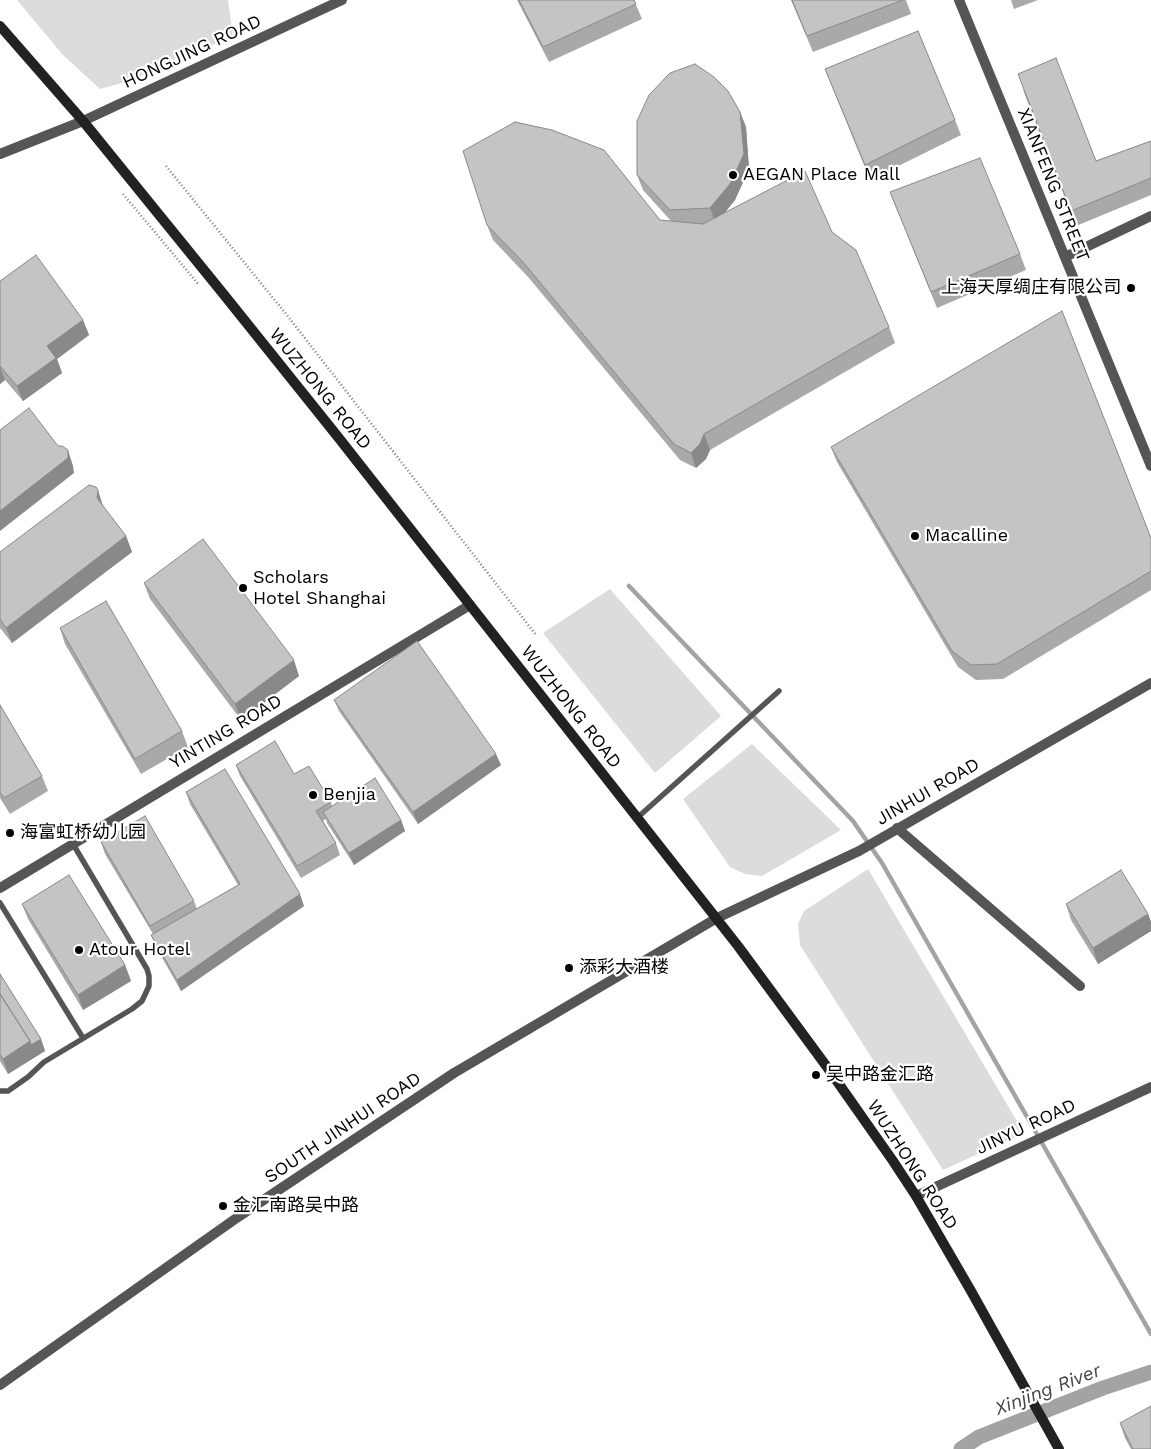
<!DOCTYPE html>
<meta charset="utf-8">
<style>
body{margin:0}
canvas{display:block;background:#fff}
</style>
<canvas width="1151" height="1449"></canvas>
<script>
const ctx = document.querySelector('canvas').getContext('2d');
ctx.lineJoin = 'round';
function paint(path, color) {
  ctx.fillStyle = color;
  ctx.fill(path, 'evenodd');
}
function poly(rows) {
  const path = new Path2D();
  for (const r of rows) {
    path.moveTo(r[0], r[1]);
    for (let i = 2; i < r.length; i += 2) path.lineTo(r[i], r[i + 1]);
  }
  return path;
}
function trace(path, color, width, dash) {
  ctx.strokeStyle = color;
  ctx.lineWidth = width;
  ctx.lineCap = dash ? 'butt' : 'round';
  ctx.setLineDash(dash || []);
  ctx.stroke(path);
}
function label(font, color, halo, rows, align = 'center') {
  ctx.font = font + ' "Work Sans","Noto Sans SC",sans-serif';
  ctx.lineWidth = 4.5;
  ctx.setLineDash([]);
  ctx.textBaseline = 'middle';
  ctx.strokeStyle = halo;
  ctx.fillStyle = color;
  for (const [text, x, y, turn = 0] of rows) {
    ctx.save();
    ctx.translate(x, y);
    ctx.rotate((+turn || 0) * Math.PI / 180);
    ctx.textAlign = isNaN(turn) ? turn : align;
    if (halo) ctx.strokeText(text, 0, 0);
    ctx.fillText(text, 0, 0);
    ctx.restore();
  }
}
const green = poly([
 [17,0,228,0,233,36,129,81,100,89,63,55],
 [610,589,721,716,655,773,543,633],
 [752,744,841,830,762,876,745,874,730,867,683,799],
 [868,869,1024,1133,943,1170,800,945,798,924,804,911]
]);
const stream = poly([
 [629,586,853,821,882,863,1151,1334]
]);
const canal = poly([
 [961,1449,979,1437,1103,1388,1151,1372]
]);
const path = poly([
 [166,166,286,314,536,635],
 [123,194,199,285]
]);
const service = poly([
 [637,818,779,691],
 [0,903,83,1038],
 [0,1091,8,1091,28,1077,44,1062,132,1009,142,1001,149,986,149,976,147,969,73,844]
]);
const minor = poly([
 [959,0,1151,466],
 [1065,257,1151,216],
 [897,828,1080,986],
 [0,888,470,605],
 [916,1196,1151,1087]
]);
const tertiary = poly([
 [0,154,83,121,342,0],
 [0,1385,238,1217,454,1073,717,918,859,851,1151,683]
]);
const secondary = poly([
 [0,26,83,121,225,296,338,437,738,946,827,1067,893,1161,916,1196,971,1291,1059,1449]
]);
const wall = poly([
 [517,0,634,0,642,19,549,62],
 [791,0,906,0,911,14,813,52],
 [1011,0,1038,0,1014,9],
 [825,69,955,120,961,135,870,180],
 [1023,90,1096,161,1151,141,1151,195,1076,226],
 [740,112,746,127,749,169,735,200,725,212,832,232,889,327,895,343,710,450,706,459,696,468,680,460,529,278,493,240,487,225,660,220,671,221,643,190,637,175],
 [890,192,1020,254,1026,270,937,308],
 [0,281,83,320,89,335,57,359,62,373,23,401,5,380,0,384],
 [831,447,1151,538,1151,590,1003,679,976,680,958,667,837,462],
 [103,506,126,536,132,552,12,643,0,628,0,552],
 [144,583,299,676,241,720,150,599],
 [60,628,182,731,188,747,141,774,65,644],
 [334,700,501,765,418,824,339,711],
 [0,705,42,776,48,791,10,814,0,798],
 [236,765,294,774,331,802,332,806,401,820,405,831,354,865,327,823,326,819,323,821,336,843,340,855,301,878,240,776],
 [186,792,304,906,181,991,156,947,151,935,153,934,105,854,101,842,194,901,197,909,238,885,190,804],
 [22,904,125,965,131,981,83,1010,28,919],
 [1066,904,1148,914,1151,922,1151,931,1098,964,1071,920],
 [0,974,41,1039,45,1051,8,1074,0,1061],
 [1120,1423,1151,1449,1131,1449,1125,1438]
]);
const shadedWall = poly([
 [740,112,746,127,749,169,735,200,716,224,710,208],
 [83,320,89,335,57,359,62,373,23,401,17,386,47,346],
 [0,367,5,380,0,384],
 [704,434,710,450,706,459,696,468,691,453],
 [68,450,73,466,74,473,0,531,0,511],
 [98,490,103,506,97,498],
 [126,536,132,552,12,643,6,628],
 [294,660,299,676,241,720,235,704],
 [496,754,501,765,418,824,413,812],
 [401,820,405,831,354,865,349,853],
 [300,894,304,906,181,991,177,980],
 [1148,914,1151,922,1151,931,1098,964,1093,948],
 [125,965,131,981,83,1010,78,995],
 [41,1039,45,1051,8,1074,3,1059,30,1041]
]);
const building = poly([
 [519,0,634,0,636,4,543,47,519,0],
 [792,0,903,0,807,36,792,0],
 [918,31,955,120,865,165,825,69,918,31],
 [1056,58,1096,161,1151,141,1151,178,1071,211,1018,74,1056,58],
 [695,64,714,77,728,91,740,112,744,154,730,184,710,208,670,210,637,175,637,121,649,95,670,73,695,64],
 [515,122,552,130,604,150,660,220,703,224,805,171,832,232,856,250,889,327,704,434,700,444,691,453,674,444,523,262,487,225,463,151,515,122],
 [980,158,1020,254,931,292,890,192,980,158],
 [36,255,83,320,47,346,56,358,17,386,0,366,0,281,36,255],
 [1062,311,1151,538,1151,571,997,664,971,665,952,651,831,447,1062,311],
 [29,408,58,446,62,446,68,450,68,458,0,511,0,430,29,408],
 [89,485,96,487,98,490,97,498,126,536,6,628,0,619,0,552,89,485],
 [203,539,294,660,235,704,144,583,203,539],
 [106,601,182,731,135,759,60,628,106,601],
 [417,641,496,754,413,812,334,700,417,641],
 [0,705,42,776,4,798,0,792,0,705],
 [275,741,294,774,309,766,331,802,316,811,336,843,297,866,236,765,275,741],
 [225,769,300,894,177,980,151,935,240,884,186,792,225,769],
 [375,778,401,820,349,853,323,812,375,778],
 [145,816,194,901,150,926,101,842,145,816],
 [1121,870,1148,914,1093,948,1066,904,1121,870],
 [69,875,125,965,78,995,22,904,69,875],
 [0,974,41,1039,31,1045,30,1041,0,994,0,974],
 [0,994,30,1041,3,1059,0,1054,0,994],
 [1151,1406,1151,1449,1133,1449,1120,1423,1151,1406]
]);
const markers = [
 [733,175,5,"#000"],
 [1131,288,5,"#000"],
 [915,536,5,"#000"],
 [243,588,5,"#000"],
 [313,795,5,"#000"],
 [10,833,5,"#000"],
 [79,950,5,"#000"],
 [569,968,5,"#000"],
 [816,1075,5,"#000"],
 [223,1206,5,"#000"]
];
const streetNames = [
 ["HONGJING ROAD",192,52,-25],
 ["XIANFENG STREET",1053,185,68],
 ["WUZHONG ROAD",320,389,51],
 ["WUZHONG ROAD",571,707,52],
 ["YINTING ROAD",226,732,-31],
 ["JINHUI ROAD",928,792,-30],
 ["JINYU ROAD",1026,1127,-25],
 ["SOUTH JINHUI ROAD",343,1128,-34],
 ["WUZHONG ROAD",912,1165,57]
];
const poiNames = [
 ["AEGAN Place Mall",743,175],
 ["上海天厚绸庄有限公司",1121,288,"right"],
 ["Macalline",925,536],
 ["Scholars",253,578],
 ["Hotel Shanghai",253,599],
 ["Benjia",323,795],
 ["海富虹桥幼儿园",20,833],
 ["Atour Hotel",89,950],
 ["添彩大酒楼",579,968],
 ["吴中路金汇路",826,1075],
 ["金汇南路吴中路",233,1206]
];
const waterNames = [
 ["Xinjing River",1048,1390,-21]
];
paint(green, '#dcdcdc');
trace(stream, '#a3a3a3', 4.5);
trace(canal, '#a3a3a3', 15);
trace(path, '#777', 2.5, [1, 2.5]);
trace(service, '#555', 5.5);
trace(minor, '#555', 10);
trace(tertiary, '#555', 10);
trace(secondary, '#222', 10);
paint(wall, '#a9a9a9');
paint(shadedWall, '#898989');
paint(building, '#c4c4c4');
trace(building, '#898989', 1);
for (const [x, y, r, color] of markers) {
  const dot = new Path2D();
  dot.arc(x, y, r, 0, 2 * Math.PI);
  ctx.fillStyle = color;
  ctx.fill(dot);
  trace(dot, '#fff', 2);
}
label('18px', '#000', '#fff', streetNames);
label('18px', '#000', '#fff', poiNames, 'left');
label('italic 19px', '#444', '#fff', waterNames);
</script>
